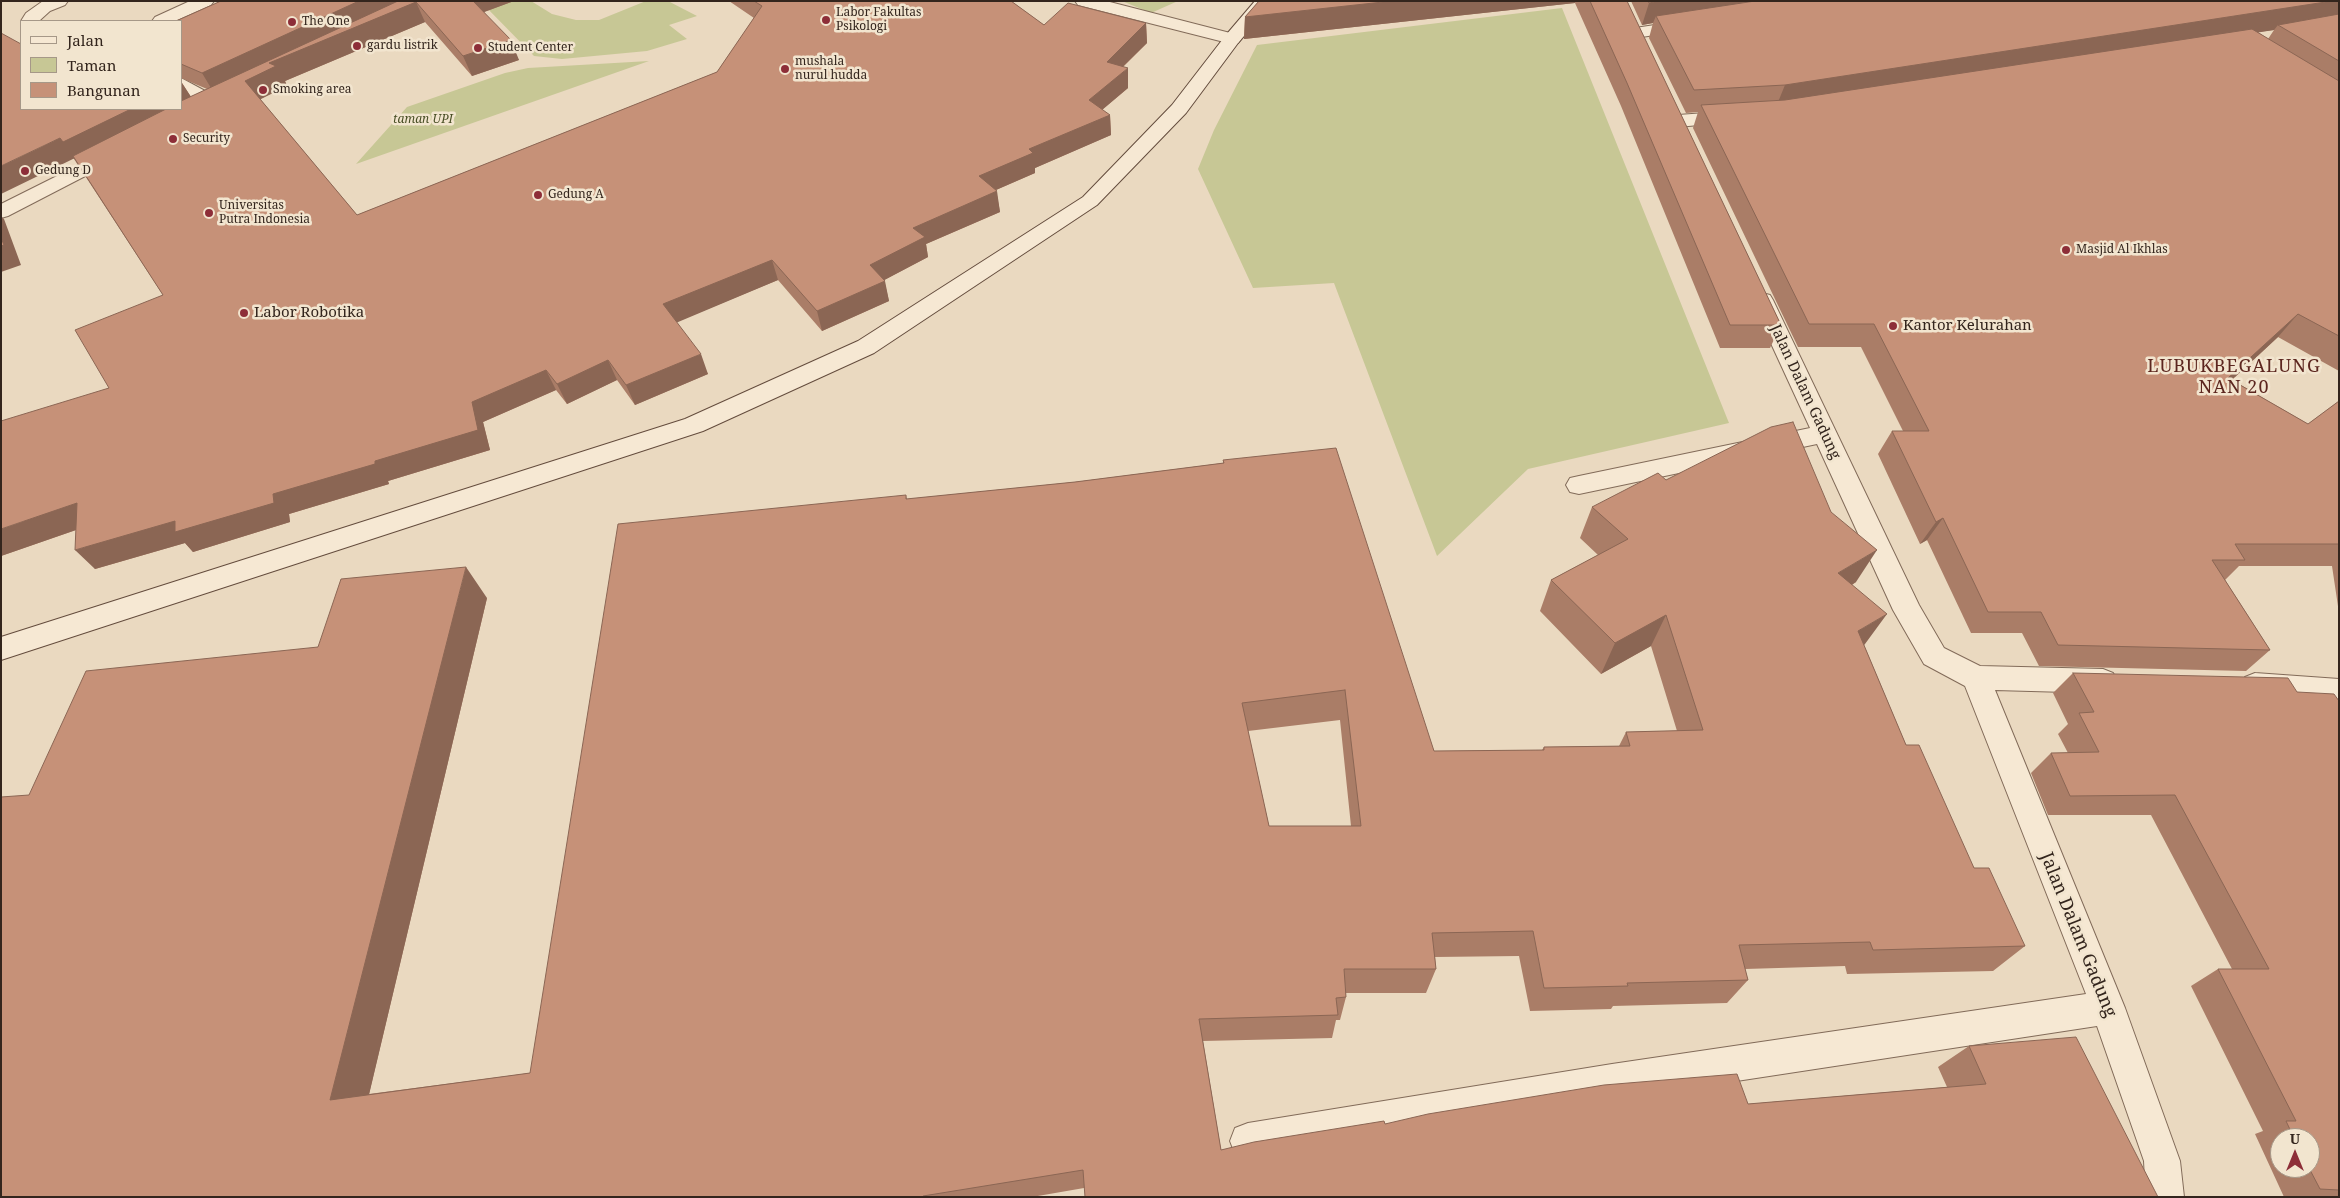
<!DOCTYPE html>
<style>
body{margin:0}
#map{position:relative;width:2340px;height:1198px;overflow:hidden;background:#ead9c0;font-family:"Noto Serif",serif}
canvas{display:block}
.frame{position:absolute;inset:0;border:2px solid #33251d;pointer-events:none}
.legend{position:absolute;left:20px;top:20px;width:162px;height:90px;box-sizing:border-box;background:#f2e5cf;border:1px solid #a69888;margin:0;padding:6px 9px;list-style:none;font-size:15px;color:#33251d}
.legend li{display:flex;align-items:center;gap:10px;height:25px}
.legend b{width:25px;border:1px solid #a69888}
.north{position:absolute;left:2270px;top:1128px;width:50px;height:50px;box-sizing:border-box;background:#f2e5cf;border:1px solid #a69888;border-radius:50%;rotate:0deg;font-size:14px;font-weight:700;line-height:20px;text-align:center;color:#33251d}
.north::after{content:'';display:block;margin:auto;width:18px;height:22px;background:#8d2e38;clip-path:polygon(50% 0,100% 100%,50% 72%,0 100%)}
</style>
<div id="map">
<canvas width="2340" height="1198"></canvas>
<div class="frame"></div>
<ul class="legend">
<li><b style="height:6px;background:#f6e8d3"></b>Jalan</li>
<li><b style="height:14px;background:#c7c795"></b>Taman</li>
<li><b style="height:14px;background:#c69178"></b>Bangunan</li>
</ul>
<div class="north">U</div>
</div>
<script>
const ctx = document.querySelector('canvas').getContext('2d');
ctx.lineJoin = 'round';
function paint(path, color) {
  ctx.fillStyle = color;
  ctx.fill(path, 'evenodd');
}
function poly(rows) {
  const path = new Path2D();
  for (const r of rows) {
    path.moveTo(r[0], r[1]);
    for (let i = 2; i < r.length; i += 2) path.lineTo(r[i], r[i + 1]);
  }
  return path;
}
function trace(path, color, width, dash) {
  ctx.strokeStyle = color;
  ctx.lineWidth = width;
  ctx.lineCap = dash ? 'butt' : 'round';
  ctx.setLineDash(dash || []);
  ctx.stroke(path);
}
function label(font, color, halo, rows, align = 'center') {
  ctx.font = font + ' "Noto Serif",serif';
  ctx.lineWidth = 5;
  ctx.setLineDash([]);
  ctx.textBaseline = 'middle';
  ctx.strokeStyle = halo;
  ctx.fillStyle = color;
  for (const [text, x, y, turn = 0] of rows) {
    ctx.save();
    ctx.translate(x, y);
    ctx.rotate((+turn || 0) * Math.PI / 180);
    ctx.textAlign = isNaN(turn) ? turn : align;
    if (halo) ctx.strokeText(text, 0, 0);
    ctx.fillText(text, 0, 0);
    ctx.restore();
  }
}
const green = poly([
 [491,1,531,1,552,14,576,20,599,20,646,1,668,1,697,16,669,25,687,39,647,51,562,59,534,56,483,4],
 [1122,1,1178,1,1151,13],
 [1562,8,1729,423,1528,469,1437,556,1334,283,1253,288,1198,169,1214,130,1257,45],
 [649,61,356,164,407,107,505,73,528,68]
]);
const service = poly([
 [43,1,68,1,65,5,50,11,39,21,21,21,26,13,43,1],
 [190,1,214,1,211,5,175,21,152,21,155,17,190,1],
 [181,78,220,99,223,103,220,107,213,109,206,107,181,92,181,78],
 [115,147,122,149,125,153,122,157,8,216,1,218,1,204,115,147]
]);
const minor = poly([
 [1075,1,1106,1,1238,35,1241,39,1238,43,1232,44,1078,5,1075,1],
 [1688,20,1694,21,1697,25,1694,29,1635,38,1629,37,1626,33,1629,29,1635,28,1688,20],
 [1734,111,1741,113,1744,117,1741,121,1678,127,1671,125,1668,121,1671,117,1678,115,1734,111],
 [1762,293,1770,295,1773,300,1919,605,1944,648,1980,666,2103,669,2113,673,2117,681,2113,689,2103,693,1995,690,2125,1008,2180,1161,2184,1197,2146,1197,2144,1161,2097,1026,1612,1100,1248,1159,1235,1154,1230,1141,1235,1128,1248,1123,1612,1064,2086,994,1965,686,1924,664,1893,610,1817,444,1579,494,1570,492,1566,485,1570,478,1579,476,1810,428,1751,300,1754,295,1762,293],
 [2255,673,2339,679,2339,703,2255,697,2245,693,2241,685,2245,677,2255,673]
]);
const secondary = poly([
 [1255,1,1274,1,1238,43,1186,113,1097,205,874,353,703,431,1,660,1,637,685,419,858,341,1083,197,1172,105,1226,35,1255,1]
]);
const wall = poly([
 [221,1,514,1,484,12,519,60,472,76,425,22,285,81,287,86,260,99,357,215,717,72,754,18,729,1,1011,1,1044,25,1146,23,1147,43,1123,67,1128,88,1102,110,1110,115,1111,135,1035,168,1035,173,996,190,1000,212,926,244,928,257,884,280,889,301,822,331,778,280,676,322,708,374,635,405,617,380,567,404,556,390,483,422,490,450,388,481,389,484,289,514,290,522,193,552,185,543,95,569,76,530,1,556,109,388,163,295,74,159,21,109,182,83,191,97,207,89,181,78,181,21],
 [1259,1,1627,1,1781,325,1770,348,1720,348,1621,106,1575,3,1244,39,1245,17],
 [1631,1,2339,1,2339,371,2278,337,2232,380,2308,424,2339,401,2339,613,2332,566,2239,566,2225,580,2270,650,2246,671,2039,666,2022,633,1971,633,1927,540,1920,544,1878,454,1892,431,1903,431,1861,347,1798,347,1693,128,1698,112,1686,113,1649,38,1653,23,1642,25],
 [2274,30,2268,39,2258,32],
 [1223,460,1434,751,1542,750,1544,747,1619,746,1626,732,1677,731,1651,646,1601,674,1540,611,1551,580,1598,555,1580,538,1592,507,1666,480,1856,582,1852,585,1865,644,1864,645,1906,745,1974,868,2025,946,1993,971,1847,974,1845,966,1745,969,1748,980,1727,1003,1613,1006,1611,1009,1530,1011,1519,956,1435,957,1436,969,1426,993,1346,993,1346,997,1340,1020,1336,1020,1332,1038,1203,1041,1221,1150,1385,1124,1748,1104,1947,1087,1938,1067,1969,1046,2158,1197,1084,1188,1032,1197,1,1197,29,795,318,647,487,598,369,1094,530,1073,906,495,907,499,1075,482,1223,463],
 [1340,720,1351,826,1269,826,1248,731],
 [2073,673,2297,692,2339,701,2339,1197,2284,1197,2255,1134,2263,1131,2191,986,2218,969,2232,969,2151,815,2048,815,2031,773,2051,753,2068,753,2058,734,2068,724,2053,693],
 [2280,1138,2310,1138,2310,1168,2280,1168]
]);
const shadedWall = poly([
 [359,1,410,1,416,2,425,22,285,81,287,86,257,101,214,93,202,73],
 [470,1,514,1,476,15],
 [1392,1,1575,1,1575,3,1244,39,1245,17],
 [1660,1,1797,1,1656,16,1653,23,1642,25,1649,3],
 [2332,1,2339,1,2339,20,2278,25,2274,30,1776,107,1785,85],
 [1146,23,1147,43,1108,81,1107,62],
 [511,40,519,60,472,76,463,56],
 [1128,68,1128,88,1090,120,1089,100],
 [181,83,182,83,195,103,75,158,1,194,1,166,60,138,131,109,181,109],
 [1110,115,1111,135,1035,168,1035,173,982,196,979,176,1029,149],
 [997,191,1000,212,926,244,928,257,875,285,870,265,913,228],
 [1,216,4,219,21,265,1,272],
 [772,260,778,280,671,325,663,304],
 [885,281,889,301,822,331,817,311],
 [2298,314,2278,337,2209,401,2228,378],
 [701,354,708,374,635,405,626,385],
 [608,360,617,380,567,404,557,384],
 [546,370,556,390,483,422,490,450,388,481,389,484,289,514,290,522,193,552,185,543,95,569,75,550,175,521,273,494,375,461,472,402],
 [77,503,96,523,1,556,1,529],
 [1943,518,1927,540,1920,544,1936,522],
 [1877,550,1856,582,1818,605,1838,573],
 [466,567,487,598,363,1120,330,1100],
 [1887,614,1865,644,1836,661,1858,631],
 [1666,615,1651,646,1601,674,1615,643]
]);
const building = poly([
 [221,1,359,1,202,73,181,64,181,21,176,21,221,1],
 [398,1,473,1,511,40,463,56,416,2,269,63,276,66,245,81,357,215,717,72,762,6,754,1,1011,1,1044,25,1068,3,1146,23,1107,62,1128,68,1089,100,1110,115,1029,149,1033,153,979,176,997,191,913,228,925,237,870,265,885,281,817,311,772,260,663,304,701,354,626,385,608,360,557,384,546,370,472,402,478,430,375,461,375,464,273,494,274,503,175,532,175,521,75,550,77,503,1,529,1,421,109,388,75,330,163,295,73,156,166,109,181,109,181,101,398,1],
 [1259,1,1392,1,1245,17,1259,1],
 [1590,1,1627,1,1781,325,1730,325,1627,83,1590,1],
 [1648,1,1660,1,1649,3,1648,1],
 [1755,1,2332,1,1785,85,1694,90,1656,16,1755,1],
 [2339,14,2339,61,2278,25,2339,14],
 [2252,29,2339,81,2339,336,2298,314,2228,378,2308,424,2339,401,2339,544,2235,544,2245,560,2212,560,2270,650,2058,645,2041,612,1988,612,1943,518,1936,522,1892,431,1929,431,1874,324,1809,324,1701,105,1785,100,2252,29],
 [1,33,21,44,21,109,131,109,63,142,60,138,1,166,1,33],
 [1,238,4,245,1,246,1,238],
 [1793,422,1831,512,1877,550,1838,573,1887,614,1858,631,1906,745,1919,745,1974,868,1989,868,2025,946,1873,950,1870,942,1739,945,1748,980,1627,983,1628,986,1544,988,1533,931,1432,933,1436,969,1344,969,1346,997,1336,998,1338,1015,1199,1019,1221,1150,1254,1142,1384,1121,1385,1124,1428,1114,1604,1085,1737,1074,1748,1104,1986,1084,1969,1046,2076,1037,2158,1197,1085,1197,1083,1170,923,1196,923,1197,1,1197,1,797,29,795,86,671,318,647,341,579,466,567,330,1100,530,1073,618,524,906,495,906,499,1075,482,1224,463,1223,460,1336,448,1434,751,1544,750,1544,747,1630,746,1626,732,1703,730,1666,615,1615,643,1551,580,1628,539,1592,507,1658,473,1666,480,1771,427,1793,422],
 [1345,690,1361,826,1269,826,1242,703,1345,690],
 [2073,673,2288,678,2297,692,2334,694,2339,701,2339,1190,2320,1189,2309,1168,2310,1168,2310,1138,2294,1138,2286,1121,2296,1121,2218,969,2269,969,2175,795,2070,796,2051,753,2099,752,2079,713,2094,712,2073,673]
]);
const markers = [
 [826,20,5,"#8d2e38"],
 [292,22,5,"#8d2e38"],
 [357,46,5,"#8d2e38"],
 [478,48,5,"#8d2e38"],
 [785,69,5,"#8d2e38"],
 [263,90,5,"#8d2e38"],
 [173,139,5,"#8d2e38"],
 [25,171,5,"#8d2e38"],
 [538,195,5,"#8d2e38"],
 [209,213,5,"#8d2e38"],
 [2066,250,5,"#8d2e38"],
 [244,313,5,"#8d2e38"],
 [1893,326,5,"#8d2e38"]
];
const farPoinames = [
 ["Labor Fakultas",836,13],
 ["Psikologi",836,27],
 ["The One",302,22],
 ["gardu listrik",367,46],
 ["Student Center",488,48],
 ["mushala",795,62],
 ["nurul hudda",795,76],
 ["Smoking area",273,90],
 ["Security",183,139],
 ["Gedung D",35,171],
 ["Gedung A",548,195],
 ["Universitas",219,206],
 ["Putra Indonesia",219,220],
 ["Masjid Al Ikhlas",2076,250]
];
const farParknames = [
 ["taman UPI",423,120]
];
const poiNames = [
 ["Labor Robotika",254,313],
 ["Kantor Kelurahan",1903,326]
];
const streetNames = [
 ["Jalan Dalam Gadung",1805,392,65]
];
const quarterNames = [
 ["LUBUKBEGALUNG",2234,367],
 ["NAN 20",2234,388]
];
const nearStreetnames = [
 ["Jalan Dalam Gadung",2078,935,68]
];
paint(green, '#c7c795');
trace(service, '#826b59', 2);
trace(minor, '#826b59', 2);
trace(secondary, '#644c3d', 2);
paint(service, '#f6e8d3');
paint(minor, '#f6e8d3');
paint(secondary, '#f6e8d3');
paint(wall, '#aa7d67');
paint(shadedWall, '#8b6654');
paint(building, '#c69178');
trace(building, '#8b6654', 1);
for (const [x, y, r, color] of markers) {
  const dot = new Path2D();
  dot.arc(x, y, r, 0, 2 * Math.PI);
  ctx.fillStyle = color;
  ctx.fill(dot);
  trace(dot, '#f2e5cf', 2);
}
label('12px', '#33251d', '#f2e5cf', farPoinames, 'left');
label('italic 12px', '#484e25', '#f2e5cf', farParknames);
label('15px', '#33251d', '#f2e5cf', poiNames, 'left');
label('15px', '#33251d', '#f2e5cf', streetNames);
ctx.letterSpacing = '1px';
label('18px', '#5c261f', '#f2e5cf', quarterNames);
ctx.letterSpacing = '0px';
label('18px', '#33251d', '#f2e5cf', nearStreetnames);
</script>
